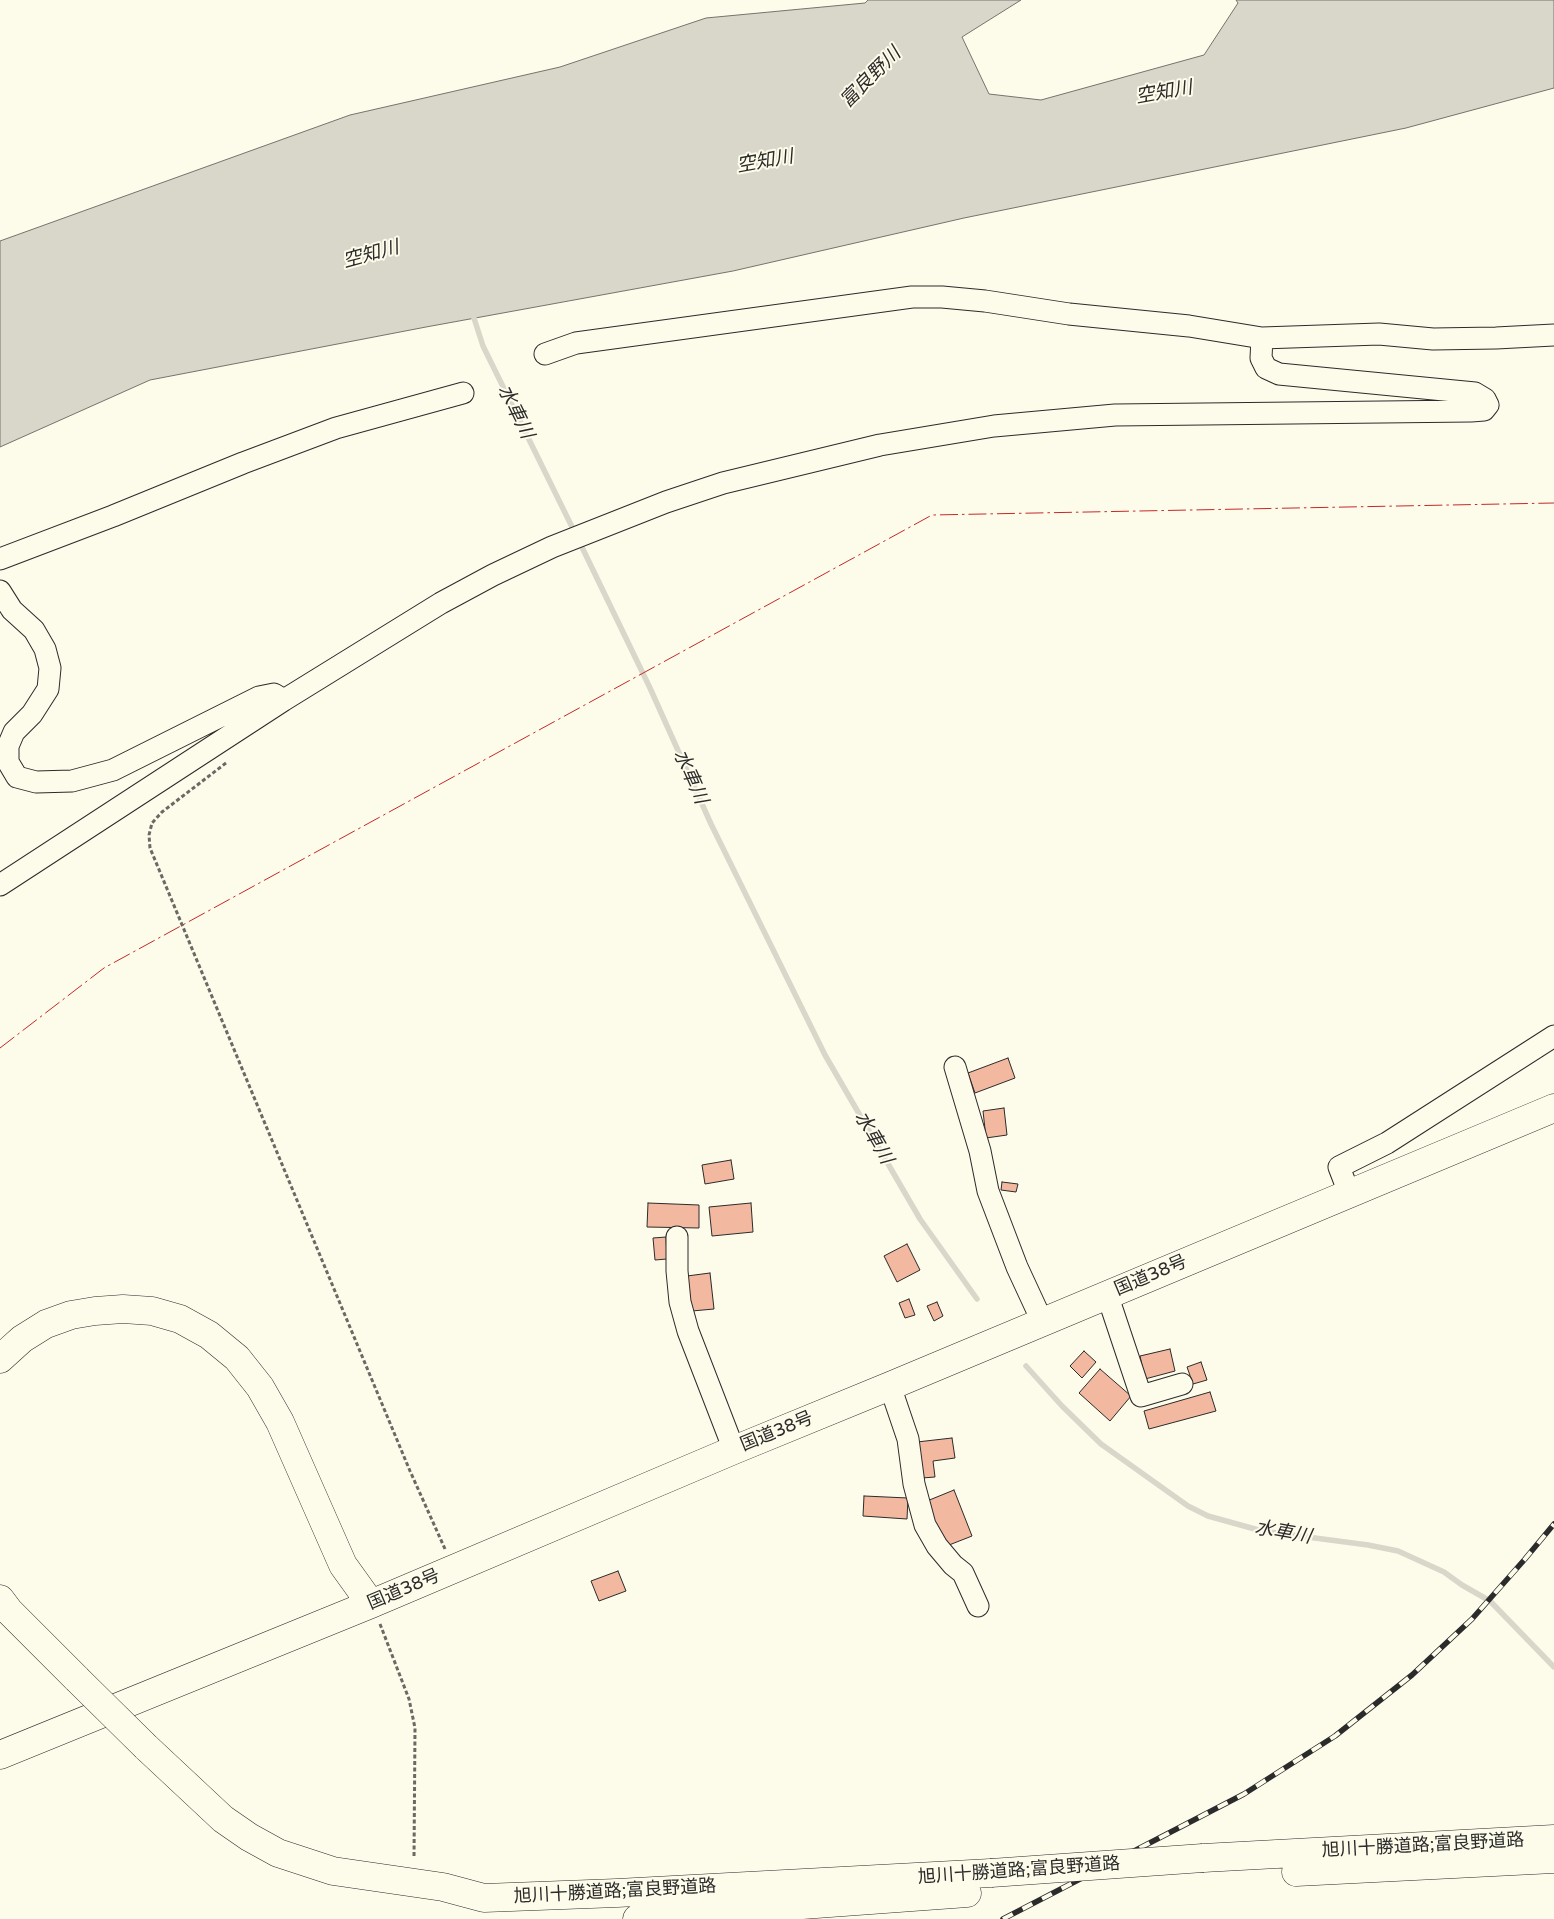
<!DOCTYPE html>
<meta charset="utf-8">
<style>
body{margin:0}
canvas{display:block;background:#fdfbea}
</style>
<canvas width="1554" height="1919"></canvas>
<script>
const ctx = document.querySelector('canvas').getContext('2d');
ctx.lineJoin = 'round';
function paint(path, color) {
  ctx.fillStyle = color;
  ctx.fill(path, 'evenodd');
}
function poly(rows) {
  const path = new Path2D();
  for (const r of rows) {
    path.moveTo(r[0], r[1]);
    for (let i = 2; i < r.length; i += 2) path.lineTo(r[i], r[i + 1]);
  }
  return path;
}
function trace(path, color, width, dash) {
  ctx.strokeStyle = color;
  ctx.lineWidth = width;
  ctx.lineCap = dash ? 'butt' : 'round';
  ctx.setLineDash(dash || []);
  ctx.stroke(path);
}
function label(font, color, halo, rows, align = 'center') {
  ctx.font = font + ' "Varela Round","Noto Sans JP",sans-serif';
  ctx.lineWidth = 4;
  ctx.setLineDash([]);
  ctx.textBaseline = 'middle';
  ctx.strokeStyle = halo;
  ctx.fillStyle = color;
  for (const [text, x, y, turn = 0] of rows) {
    ctx.save();
    ctx.translate(x, y);
    ctx.rotate((+turn || 0) * Math.PI / 180);
    ctx.textAlign = isNaN(turn) ? turn : align;
    if (halo) ctx.strokeText(text, 0, 0);
    ctx.fillText(text, 0, 0);
    ctx.restore();
  }
}
const water = poly([
 [868,0,1021,0,962,37,989,94,1041,100,1204,55,1238,3,1236,0,1554,0,1554,88,1406,128,964,218,733,271,426,327,150,380,0,447,0,241,350,115,560,67,706,18,865,3,868,0]
]);
const stream = poly([
 [472,312,483,346,575,533],
 [579,541,650,688,711,824,825,1055,920,1219,977,1299],
 [1026,1366,1062,1406,1101,1444,1188,1506,1208,1516,1262,1531,1368,1545,1398,1551,1444,1572,1462,1585,1490,1601,1554,1667]
]);
const building = poly([
 [1008,1058,1015,1078,975,1093,968,1073,1008,1058],
 [1004,1108,1007,1135,986,1138,983,1111,1004,1108],
 [731,1160,734,1179,705,1184,702,1165,731,1160],
 [1002,1182,1018,1184,1016,1192,1001,1190,1002,1182],
 [648,1203,699,1205,699,1228,647,1227,648,1203],
 [751,1203,753,1232,712,1236,709,1207,751,1203],
 [666,1237,667,1259,655,1260,653,1238,666,1237],
 [907,1244,920,1270,897,1282,884,1256,907,1244],
 [710,1273,714,1309,692,1311,687,1276,710,1273],
 [909,1299,915,1315,905,1318,899,1303,909,1299],
 [937,1302,943,1316,934,1321,927,1306,937,1302],
 [1170,1349,1175,1371,1145,1379,1140,1356,1170,1349],
 [1084,1351,1096,1362,1082,1378,1070,1366,1084,1351],
 [1201,1362,1207,1380,1193,1384,1187,1367,1201,1362],
 [1100,1369,1131,1396,1110,1421,1079,1393,1100,1369],
 [1210,1392,1216,1411,1149,1429,1144,1411,1210,1392],
 [952,1438,955,1458,933,1461,935,1477,922,1478,917,1442,952,1438],
 [954,1490,972,1536,944,1547,927,1501,954,1490],
 [864,1496,908,1498,907,1519,863,1516,864,1496],
 [618,1571,626,1591,599,1601,591,1581,618,1571]
]);
const path = poly([
 [226,763,162,812,152,823,149,835,150,848,410,1471,445,1549],
 [380,1624,409,1699,415,1728,414,1858]
]);
const minor = poly([
 [545,354,576,343,912,297,942,297,985,301,1069,314,1189,326,1262,338,1379,334,1433,339,1496,338,1554,335],
 [0,559,113,516,243,463,336,428,463,393],
 [0,591,12,610,34,630,45,649,50,668,48,689,32,714,14,732,8,746,8,762,17,777,36,782,72,781,113,770,259,697,274,694,284,700],
 [0,885,284,700,441,603,493,575,552,547,666,502,723,483,880,445,994,426,1115,415,1471,411,1484,410,1488,405,1485,399,1475,393,1279,374,1266,368,1261,358,1262,338],
 [955,1067,980,1151,988,1191,1017,1267,1042,1321],
 [1349,1193,1339,1167,1387,1143,1554,1036],
 [677,1237,677,1271,680,1302,688,1331,734,1450],
 [1107,1294,1141,1396,1182,1384],
 [890,1386,908,1439,914,1484,925,1525,937,1546,953,1565,963,1573,978,1606]
]);
const highway = poly([
 [0,1359,22,1339,46,1324,71,1315,95,1311,123,1309,152,1311,180,1319,209,1335,237,1358,260,1387,280,1422,343,1565,371,1604],
 [0,1599,9,1611,77,1679],
 [146,1747,223,1819,249,1837,278,1853,333,1871,443,1887,484,1898,617,1893,991,1873],
 [0,1755,371,1604,734,1450,890,1386,1554,1108],
 [1203,1858,1554,1839],
 [1296,1872,1554,1859],
 [637,1919,734,1910,967,1893]
]);
const rail = poly([
 [1003,1919,1244,1794,1335,1736,1412,1675,1472,1619,1525,1559,1554,1524]
]);
const highwayBridge = poly([
 [77,1679,146,1747],
 [991,1873,1203,1858]
]);
const power = poly([
 [0,1048,104,968,932,515,1554,503]
]);
const streetNames = [
 ["国道38号",1151,1276,-23],
 ["国道38号",777,1432,-22],
 ["国道38号",404,1590,-23],
 ["旭川十勝道路;富良野道路",1423,1846,-3],
 ["旭川十勝道路;富良野道路",1019,1871,-4],
 ["旭川十勝道路;富良野道路",615,1892,-3]
];
const waterNames = [
 ["富良野川",871,78,-45],
 ["空知川",1164,93,-10],
 ["空知川",765,162,-10],
 ["空知川",371,255,-15],
 ["水車川",515,412,64],
 ["水車川",690,777,66],
 ["水車川",873,1138,60],
 ["水車川",1283,1533,10]
];
paint(water, '#d8d7c9');
trace(water, '#74746e', 1);
trace(stream, '#d8d7c9', 5.5);
paint(building, '#f2b8a0');
trace(building, '#2b2b2b', 1);
trace(minor, '#2b2b2b', 23);
trace(highway, '#2b2b2b', 29);
trace(path, '#6a6964', 3, [4, 2.5]);
trace(minor, '#fdfbea', 21);
trace(highway, '#fdfbea', 28);
trace(rail, '#2b2b2b', 5.5);
trace(rail, '#fdfbea', 4, [11]);
trace(highwayBridge, '#2b2b2b', 29, []);
trace(highwayBridge, '#fdfbea', 28);
trace(power, '#c62828', 1, [18, 4, 2.5, 4]);
label('18px', '#2b2b2b', '#fdfbea', streetNames);
label('italic 19px', '#2b2b2b', '#fdfbea', waterNames);
</script>
